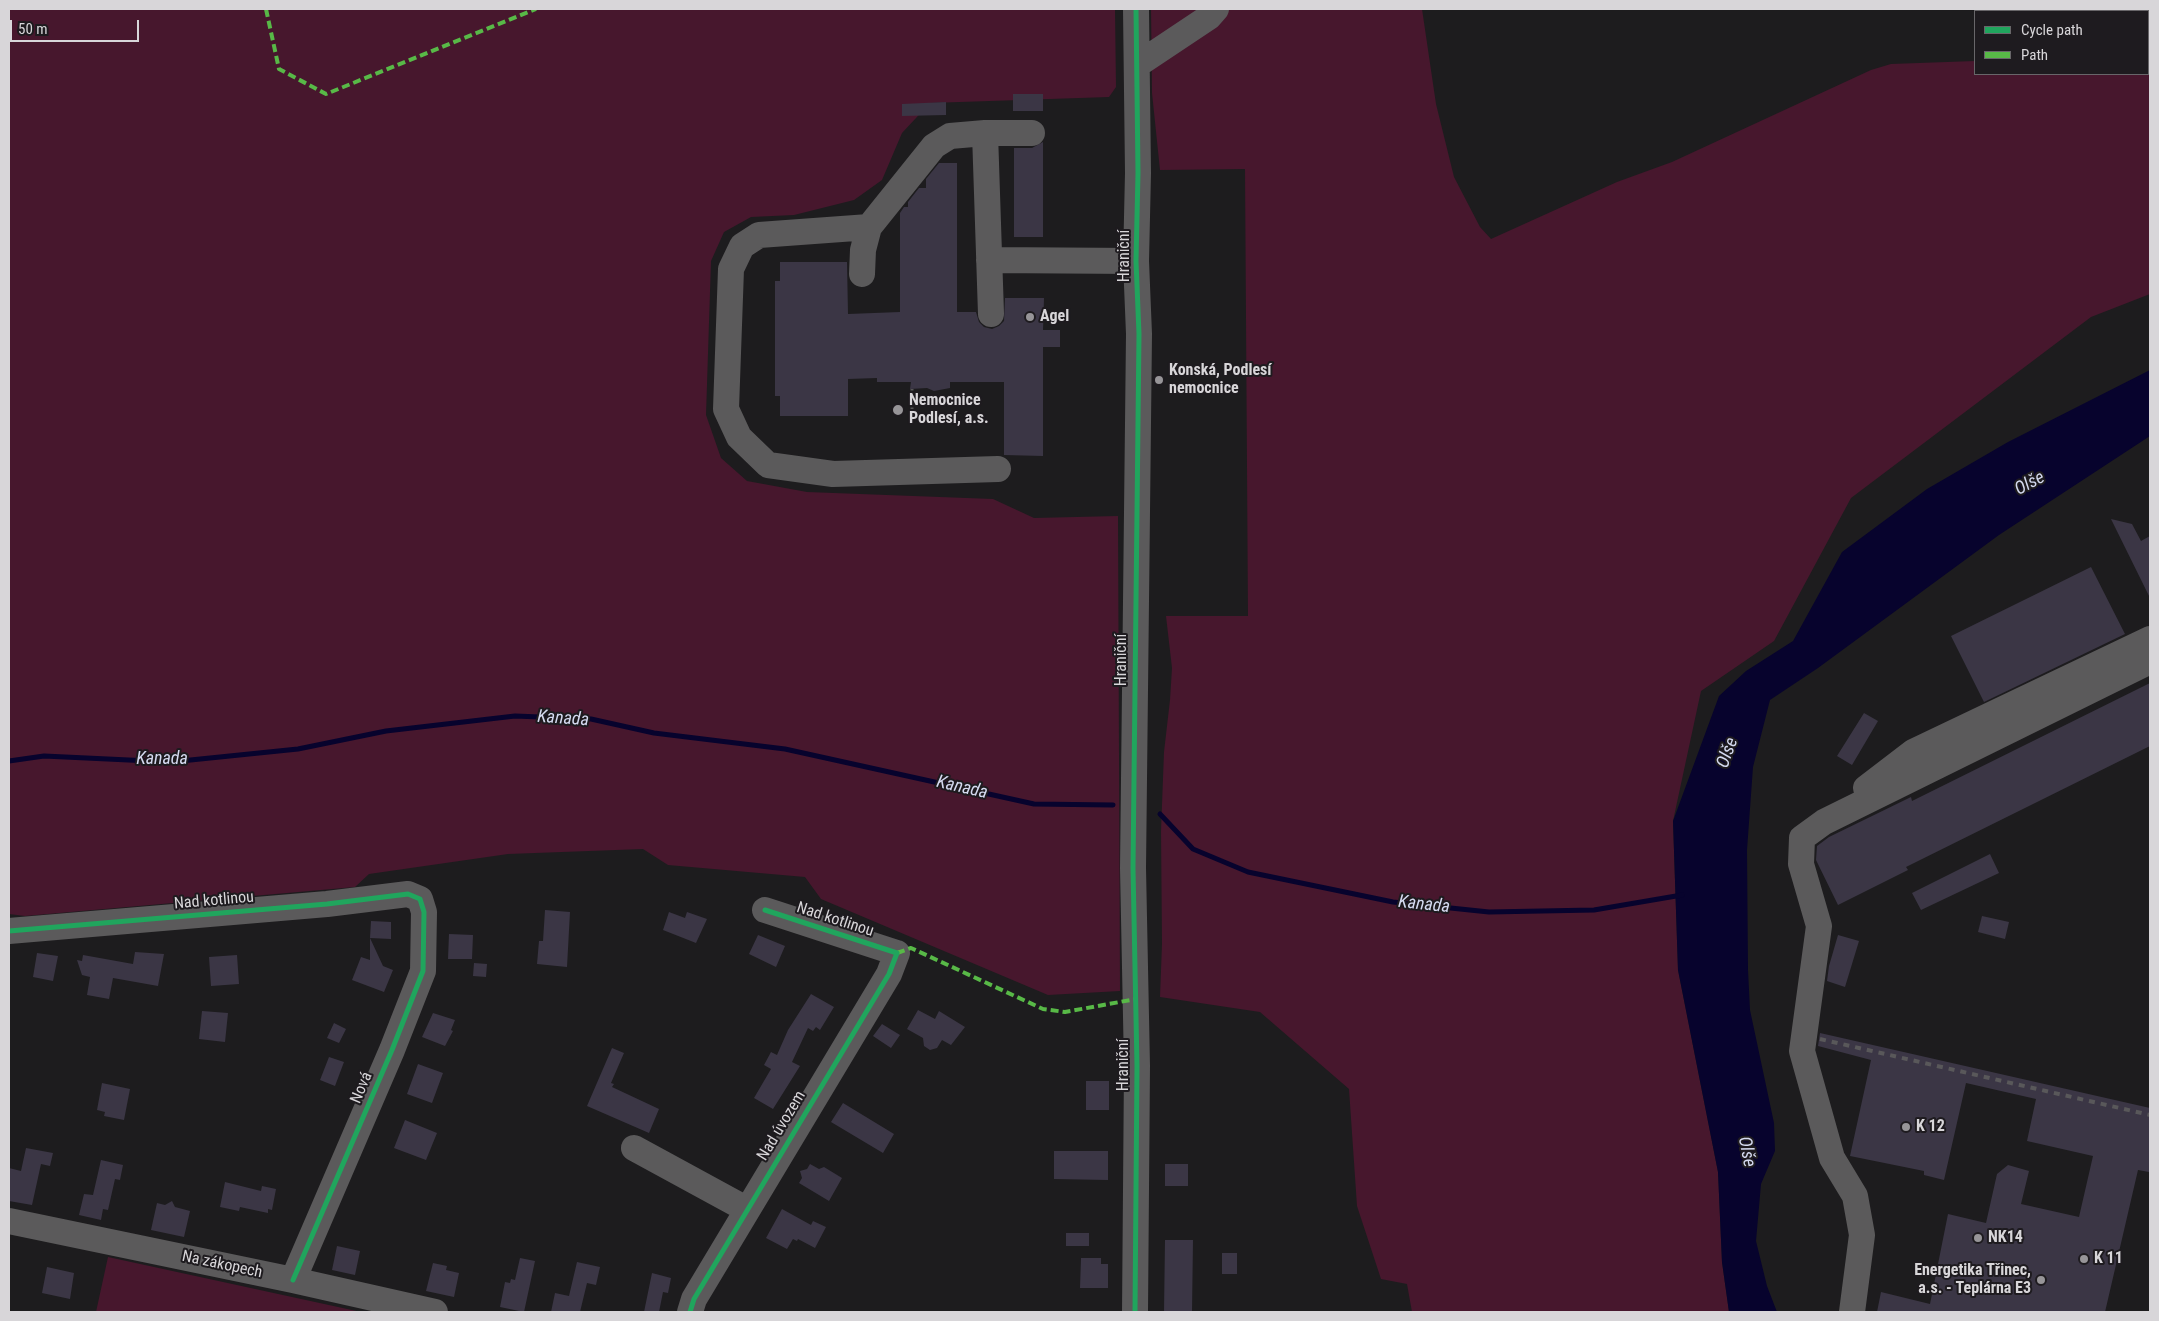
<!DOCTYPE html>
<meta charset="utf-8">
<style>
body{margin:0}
#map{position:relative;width:2159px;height:1321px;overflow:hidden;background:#1d1c1e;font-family:"Roboto Condensed",sans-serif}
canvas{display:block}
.frame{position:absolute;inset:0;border:10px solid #d8d6d9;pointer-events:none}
.legend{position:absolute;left:1974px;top:10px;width:175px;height:65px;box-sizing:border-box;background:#1e1b1f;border:1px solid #686669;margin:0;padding:6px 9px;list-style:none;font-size:15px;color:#d8d6d9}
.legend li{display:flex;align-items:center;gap:10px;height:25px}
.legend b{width:25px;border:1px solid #686669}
.scale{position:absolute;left:10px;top:20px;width:129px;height:22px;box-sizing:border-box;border:2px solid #d8d6d9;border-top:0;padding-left:6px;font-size:15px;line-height:18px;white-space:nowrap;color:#d8d6d9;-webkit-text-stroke:4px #1e1b1f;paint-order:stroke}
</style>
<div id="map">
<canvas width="2159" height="1321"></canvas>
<div class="frame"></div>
<ul class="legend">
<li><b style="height:6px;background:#20a55d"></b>Cycle path</li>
<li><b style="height:6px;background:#58b947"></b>Path</li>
</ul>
<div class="scale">50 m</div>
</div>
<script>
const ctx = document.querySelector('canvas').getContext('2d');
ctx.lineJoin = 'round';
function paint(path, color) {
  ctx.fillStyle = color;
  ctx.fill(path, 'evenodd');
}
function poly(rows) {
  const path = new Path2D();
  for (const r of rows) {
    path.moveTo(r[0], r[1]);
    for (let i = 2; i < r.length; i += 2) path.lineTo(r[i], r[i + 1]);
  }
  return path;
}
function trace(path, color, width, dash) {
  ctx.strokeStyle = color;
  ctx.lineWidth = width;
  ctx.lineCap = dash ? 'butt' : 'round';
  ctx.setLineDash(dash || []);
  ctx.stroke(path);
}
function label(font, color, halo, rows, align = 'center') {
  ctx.font = font + ' "Roboto Condensed",sans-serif';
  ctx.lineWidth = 4;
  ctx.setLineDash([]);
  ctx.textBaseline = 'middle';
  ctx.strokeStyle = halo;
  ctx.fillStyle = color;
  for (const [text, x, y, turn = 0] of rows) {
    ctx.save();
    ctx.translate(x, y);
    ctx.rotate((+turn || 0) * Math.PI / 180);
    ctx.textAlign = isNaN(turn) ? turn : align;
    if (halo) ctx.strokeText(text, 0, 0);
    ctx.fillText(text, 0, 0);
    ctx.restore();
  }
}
const green = poly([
 [9,9,1115,9,1116,87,1109,97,930,103,902,133,882,180,854,200,794,215,751,217,724,232,711,261,706,415,721,458,747,481,807,492,993,499,1034,518,1118,516,1120,991,1048,995,821,899,805,877,668,865,643,849,508,854,369,874,355,887,25,916,9,914],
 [1151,9,1422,9,1436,104,1454,177,1480,227,1491,239,1617,182,1672,162,1871,70,1891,64,1975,61,1975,74,2148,74,2148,68,2150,68,2150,294,2091,317,1851,498,1774,641,1701,691,1673,821,1678,970,1718,1172,1722,1262,1729,1312,1412,1312,1407,1284,1381,1279,1357,1206,1349,1089,1260,1012,1160,997,1162,944,1161,831,1164,752,1170,700,1172,668,1166,616,1248,616,1245,169,1160,170,1152,93],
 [108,1257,361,1312,96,1312]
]);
const water = poly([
 [2150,370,2150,436,1999,535,1818,668,1770,700,1753,767,1747,850,1748,970,1750,1010,1774,1123,1775,1151,1761,1184,1756,1241,1767,1286,1777,1312,1729,1312,1722,1262,1718,1172,1678,970,1673,821,1719,696,1746,671,1793,641,1842,552,1927,489,2008,442]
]);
const stream = poly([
 [9,761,44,756,171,762,298,749,386,731,515,716,591,719,654,733,785,749,1034,804,1113,805],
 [1160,814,1193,849,1248,872,1393,902,1489,912,1594,910,1682,895]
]);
const building = poly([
 [1013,94,1043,94,1043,111,1013,111],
 [946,102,946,115,902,116,902,104],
 [1043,142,1043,237,1014,237,1014,148,1032,148],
 [939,163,957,163,957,312,976,312,979,322,984,327,992,329,999,326,1004,321,1005,298,1044,298,1043,330,1060,330,1060,347,1043,347,1043,456,1004,455,1004,382,950,382,950,388,934,391,927,388,910,389,911,382,877,382,877,378,848,379,848,416,780,416,780,396,775,396,775,281,780,281,780,262,847,262,848,314,900,312,900,213,904,207,908,207,908,202,919,188,926,188,926,179],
 [2111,519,2132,524,2141,541,2150,536,2150,598],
 [2091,567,2125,634,1984,702,1951,636],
 [2150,683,2150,746,1906,867,1908,870,1838,905,1816,860,1817,846,1829,837,1911,797,1912,801],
 [1864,713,1878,721,1852,765,1837,756],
 [1990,854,1999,873,1921,910,1912,893],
 [545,910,570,912,567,967,537,964,539,941,543,941],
 [669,912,685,918,687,912,707,919,696,943,663,930],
 [1982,916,2009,922,2005,939,1978,932],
 [371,921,391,922,391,939,370,938],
 [449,934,473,935,472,959,448,959],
 [758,935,785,946,776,967,749,954],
 [1838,935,1859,941,1845,987,1827,981,1829,966],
 [370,938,383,966,393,970,384,992,352,980,361,957,370,960],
 [135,952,164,954,158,986,113,978,109,999,87,995,90,977,82,975,77,960,82,961,83,955,133,964],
 [37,953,58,956,53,981,33,977],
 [237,955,239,984,211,986,209,957],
 [474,963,487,964,486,977,473,976],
 [811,994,834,1007,820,1030,816,1027,813,1031,808,1028,792,1062,800,1066,773,1109,754,1098,771,1069,764,1065,771,1052,777,1055,788,1030],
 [918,1010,935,1019,939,1011,965,1027,951,1045,942,1040,937,1048,930,1050,924,1046,923,1038,907,1029],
 [202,1011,228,1013,225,1042,199,1039],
 [433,1013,455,1020,451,1030,453,1031,445,1046,422,1037],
 [334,1023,346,1029,339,1043,327,1038],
 [882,1024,900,1035,891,1048,873,1036],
 [1820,1033,2150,1108,2150,1164,2149,1172,2138,1170,2105,1312,1877,1312,1881,1292,1930,1304,1948,1214,1986,1223,1997,1174,2008,1165,2029,1171,2021,1204,2079,1217,2093,1156,2027,1141,2036,1099,1966,1083,1944,1180,1924,1175,1924,1171,1850,1156,1871,1060,1818,1046],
 [612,1048,624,1053,611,1083,614,1084,612,1087,659,1109,649,1133,587,1106],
 [329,1057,344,1062,335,1086,320,1080],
 [418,1064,443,1073,432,1103,407,1094],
 [1086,1081,1109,1081,1109,1110,1086,1110],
 [102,1083,130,1089,124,1120,104,1116,105,1112,97,1110],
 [843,1103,894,1134,883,1153,831,1122],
 [405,1120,437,1133,426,1160,394,1148],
 [26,1148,53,1153,50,1166,41,1164,32,1205,9,1201,9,1168,21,1171],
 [1054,1151,1108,1151,1108,1180,1054,1179],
 [101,1160,123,1165,120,1180,115,1179,108,1210,103,1209,101,1220,79,1215,84,1194,93,1195],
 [810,1164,819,1169,824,1167,842,1178,829,1201,799,1183,802,1178,800,1171,807,1169],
 [1165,1164,1188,1164,1188,1186,1165,1186],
 [225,1182,261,1191,262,1186,276,1189,272,1210,268,1209,268,1213,240,1207,239,1211,220,1207],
 [172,1201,175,1207,190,1211,184,1237,151,1230,157,1203,165,1205],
 [782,1209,811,1225,813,1221,826,1227,815,1248,798,1239,797,1241,793,1239,787,1249,766,1238],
 [1066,1233,1089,1233,1089,1246,1066,1246],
 [1165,1240,1193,1240,1192,1312,1164,1312],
 [337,1246,360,1251,355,1275,332,1270],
 [1222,1253,1237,1253,1237,1274,1222,1274],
 [520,1258,535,1261,524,1312,500,1307,505,1282,510,1283,511,1279,515,1280],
 [1081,1258,1101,1258,1101,1264,1108,1264,1108,1288,1080,1288],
 [577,1262,600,1267,596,1285,587,1283,580,1312,551,1312,555,1293,569,1296],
 [433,1263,447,1266,446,1270,459,1273,454,1297,426,1291],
 [47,1267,74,1273,70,1299,42,1293],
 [652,1273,671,1278,668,1293,663,1292,659,1312,644,1312]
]);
const path = poly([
 [912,423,912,389]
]);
const minor = poly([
 [1137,65,1209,17,1216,9],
 [869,227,759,235,742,246,731,269,726,409,739,437,768,465,833,474,998,469],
 [989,260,1136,261],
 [862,274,863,250,869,227,934,146,950,136,985,133],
 [991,314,985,133,1032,133],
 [1866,788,1913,752,2150,639],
 [9,931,327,904,408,894,420,899,424,912,423,971,392,1050,293,1280],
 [634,1148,746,1209],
 [9,1221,293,1280,435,1312],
 [690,1312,694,1299,889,974,897,953,765,910],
 [1135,1312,1137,1066,1133,868,1139,334,1136,261,1138,173,1136,9],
 [1852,1312,1862,1235,1855,1196,1832,1158,1802,1051,1819,926,1801,864,1802,838,1824,822,2150,661]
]);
const rail = poly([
 [1820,1039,2150,1115]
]);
const quiet = poly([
 [266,9,279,69,326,94,536,9],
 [897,953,911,948,1043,1009,1065,1012,1136,999]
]);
const cycleway = poly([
 [9,931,327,904,408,894,420,899,424,912,423,971,392,1050,293,1280],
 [690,1312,694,1299,889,974,897,953,765,910],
 [1135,1312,1137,1066,1133,868,1139,334,1136,261,1138,173,1136,9]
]);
const markers = [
 [1030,317,5,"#979598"],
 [1159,380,5,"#979598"],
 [898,410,6,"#979598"],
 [1906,1127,5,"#979598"],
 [1978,1238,5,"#979598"],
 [2084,1259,5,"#979598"],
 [2041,1280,5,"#979598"]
];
const streetNames = [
 ["Hraniční",1125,256,-90],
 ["Hraniční",1122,660,-90],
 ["Nad kotlinou",214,901,-5],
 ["Nad kotlinou",835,920,18],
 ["Hraniční",1124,1065,-90],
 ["Nová",362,1088,-67],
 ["Nad úvozem",782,1126,-59],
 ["Na zákopech",222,1265,12]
];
const poiNames = [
 ["Agel",1040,317],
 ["Konská, Podlesí",1169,371],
 ["nemocnice",1169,389],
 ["Nemocnice",909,401],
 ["Podlesí, a.s.",909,419],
 ["K 12",1916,1127],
 ["NK14",1988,1238],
 ["K 11",2094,1259],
 ["Energetika Třinec,",2031,1271,"right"],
 ["a.s. - Teplárna E3",2031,1289,"right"]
];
const waterNames = [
 ["Olše",2030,484,-28],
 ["Kanada",563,719,4],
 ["Olše",1728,753,-70],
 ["Kanada",162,759],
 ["Kanada",962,788,13],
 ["Kanada",1424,905,6],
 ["Olše",1746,1152,79]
];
paint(green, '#47172d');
paint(water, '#07032d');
trace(stream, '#07032d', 5);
paint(building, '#3b3645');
trace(path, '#565556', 3, [2.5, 4]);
trace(minor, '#5b5a5b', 26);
trace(rail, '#59585a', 4, [6, 6]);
trace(quiet, '#58b947', 4, [8, 4]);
trace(cycleway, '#20a55d', 5);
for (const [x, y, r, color] of markers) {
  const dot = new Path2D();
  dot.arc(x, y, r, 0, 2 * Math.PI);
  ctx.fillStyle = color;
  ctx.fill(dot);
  trace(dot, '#1e1b1f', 2);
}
label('16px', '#d8d6d9', '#1e1b1f', streetNames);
label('bold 16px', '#d8d6d9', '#1e1b1f', poiNames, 'left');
label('italic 18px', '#d5daf0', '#1e1b1f', waterNames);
</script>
